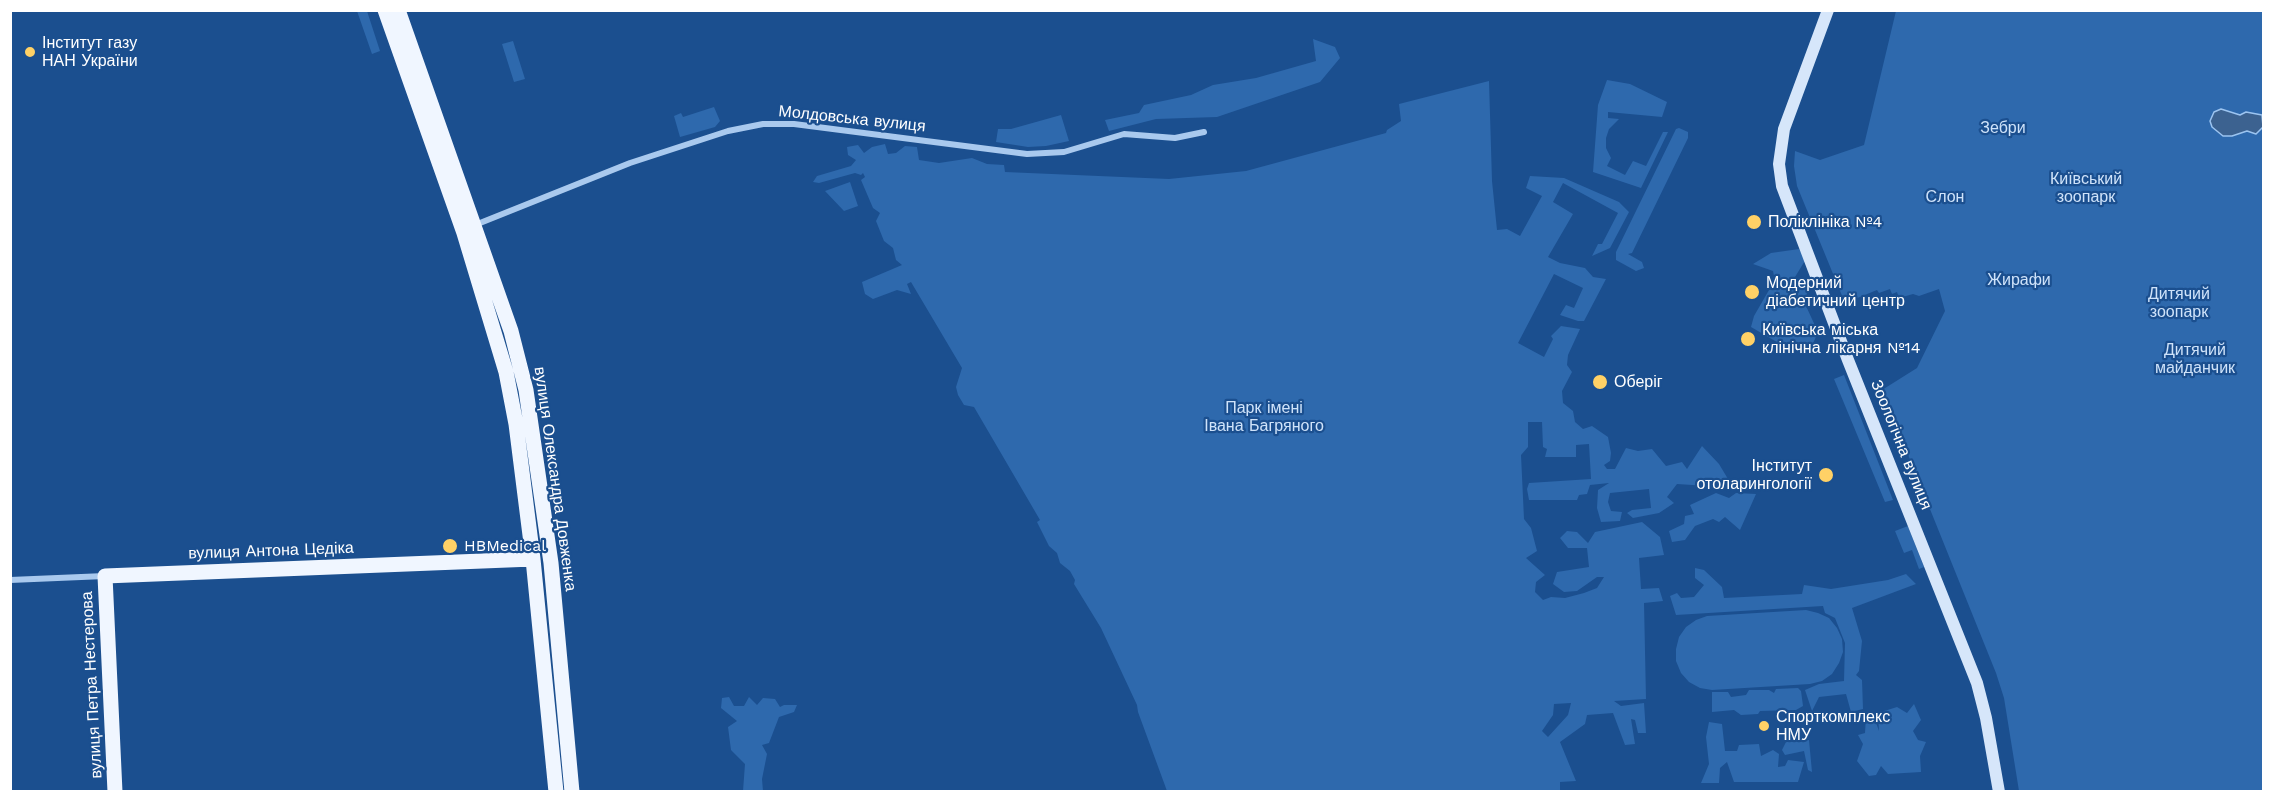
<!DOCTYPE html>
<meta charset="utf-8">
<style>
body{margin:0}
#map{position:relative;width:2274px;height:802px;overflow:hidden;background:#1b4f8f;font-family:"Work Sans",sans-serif}
canvas{display:block}
.frame{position:absolute;inset:0;border:12px solid #fff;pointer-events:none}
</style>
<div id="map">
<canvas width="2274" height="802"></canvas>
<div class="frame"></div>
</div>
<script>
const ctx = document.querySelector('canvas').getContext('2d');
ctx.lineJoin = 'round';
function paint(path, color) {
  ctx.fillStyle = color;
  ctx.fill(path, 'evenodd');
}
function poly(rows) {
  const path = new Path2D();
  for (const r of rows) {
    path.moveTo(r[0], r[1]);
    for (let i = 2; i < r.length; i += 2) path.lineTo(r[i], r[i + 1]);
  }
  return path;
}
function trace(path, color, width, dash) {
  ctx.strokeStyle = color;
  ctx.lineWidth = width;
  ctx.lineCap = dash ? 'butt' : 'round';
  ctx.setLineDash(dash || []);
  ctx.stroke(path);
}
function label(font, color, halo, rows, align = 'center') {
  ctx.font = font + ' "Work Sans",sans-serif';
  ctx.lineWidth = 4.5;
  ctx.setLineDash([]);
  ctx.textBaseline = 'middle';
  ctx.strokeStyle = halo;
  ctx.fillStyle = color;
  for (const [text, x, y, turn = 0] of rows) {
    ctx.save();
    ctx.translate(x, y);
    ctx.rotate((+turn || 0) * Math.PI / 180);
    ctx.textAlign = isNaN(turn) ? turn : align;
    if (halo) ctx.strokeText(text, 0, 0);
    ctx.fillText(text, 0, 0);
    ctx.restore();
  }
}
const green = poly([
 [357,11,367,11,380,51,372,54],
 [1896,11,2263,11,2263,791,2019,791,2004,698,1996,673,1882,390,1917,368,1945,311,1939,289,1919,296,1913,294,1899,298,1897,292,1892,294,1890,289,1879,293,1877,290,1845,303,1797,186,1794,166,1795,151,1820,160,1864,145],
 [1313,39,1335,47,1340,58,1320,82,1217,117,1156,119,1109,131,1105,120,1139,113,1144,105,1191,95,1213,85,1256,78,1316,61],
 [513,41,525,79,514,82,502,44],
 [1607,80,1630,84,1667,102,1662,117,1608,112,1608,118,1619,119,1609,129,1606,138,1606,148,1611,158,1607,166,1625,175,1633,161,1646,166,1663,132,1668,132,1641,188,1593,172,1598,105],
 [1489,81,1492,181,1497,230,1507,229,1520,236,1542,196,1526,188,1530,176,1564,178,1619,202,1629,212,1610,248,1592,256,1598,244,1602,244,1618,213,1563,183,1553,202,1573,214,1548,257,1560,263,1585,268,1593,277,1606,279,1584,321,1578,321,1560,315,1566,305,1574,308,1583,288,1554,274,1518,343,1544,357,1553,339,1551,336,1561,326,1580,329,1568,355,1567,365,1572,372,1562,391,1563,403,1573,411,1575,422,1583,429,1592,426,1608,437,1611,453,1610,461,1604,465,1607,469,1615,469,1626,448,1638,451,1652,449,1666,466,1682,462,1687,469,1702,446,1719,464,1728,479,1708,486,1677,484,1667,497,1674,503,1659,513,1633,518,1627,513,1632,510,1651,508,1649,489,1610,493,1608,502,1611,511,1622,512,1620,521,1601,522,1597,508,1598,490,1609,483,1590,485,1587,494,1579,495,1577,500,1529,500,1527,489,1529,483,1591,479,1589,444,1576,445,1576,457,1545,457,1547,449,1543,447,1542,422,1528,422,1528,447,1521,455,1524,519,1531,528,1537,551,1526,558,1545,575,1536,582,1535,592,1543,600,1551,597,1565,598,1584,593,1597,588,1604,577,1597,577,1577,591,1564,592,1553,584,1557,572,1589,567,1587,548,1568,548,1560,538,1567,531,1577,532,1588,543,1595,532,1642,522,1660,537,1664,555,1639,558,1641,589,1659,588,1663,601,1644,603,1646,699,1614,701,1621,706,1644,703,1646,733,1638,733,1635,720,1631,719,1635,744,1625,745,1613,713,1587,715,1585,724,1560,742,1576,781,1560,782,1560,791,1167,791,1138,712,1137,705,1101,628,1074,584,1075,580,1070,571,1060,563,1057,553,1049,546,1037,522,1040,520,974,407,964,405,958,395,956,387,962,368,911,282,907,284,911,294,897,290,873,299,865,294,862,282,902,265,896,260,893,248,884,241,876,221,880,213,873,208,861,180,865,177,863,173,861,175,855,173,819,183,813,182,817,176,851,166,856,160,848,155,847,147,858,145,864,153,872,147,885,144,888,154,896,153,905,146,917,147,919,160,939,163,972,158,987,164,1004,165,1005,172,1169,179,1246,171,1386,133,1387,130,1401,121,1399,104],
 [1571,703,1568,715,1548,737,1542,731,1553,715,1554,704],
 [714,107,720,121,715,127,680,137,674,116,681,113,683,117],
 [1061,115,1069,141,1046,146,1028,147,996,142,998,129,1011,129],
 [1679,128,1688,132,1688,138,1632,253,1628,254,1642,262,1644,268,1636,271,1616,260,1616,252,1676,129],
 [850,182,858,206,844,211,825,191],
 [1799,249,1806,259,1795,277,1807,290,1806,306,1818,332,1811,348,1789,349,1751,327,1754,316,1769,290,1776,285,1773,271,1753,264,1771,253],
 [1844,375,1893,500,1885,502,1834,379],
 [1716,493,1729,498,1736,493,1756,494,1740,530,1725,517,1719,522,1713,519,1695,526,1685,540,1672,542,1669,531,1684,524,1685,516,1694,514,1690,505],
 [1908,526,1924,567,1919,569,1912,550,1904,553,1895,531],
 [1695,568,1704,570,1722,587,1724,598,1802,594,1804,585,1831,589,1888,580,1906,574,1916,584,1852,608,1862,641,1859,671,1856,675,1862,680,1863,709,1851,712,1846,694,1819,697,1812,711,1805,690,1819,684,1844,681,1845,643,1835,618,1825,613,1823,606,1676,615,1670,596,1677,593,1681,598,1694,597,1704,585,1695,578],
 [1806,610,1818,613,1829,618,1837,628,1842,639,1843,652,1839,663,1832,674,1822,681,1810,684,1712,690,1700,688,1689,682,1681,673,1676,661,1676,649,1679,637,1686,627,1696,620,1707,616],
 [1798,688,1801,691,1803,706,1796,710,1760,711,1758,714,1741,715,1734,710,1712,712,1712,692,1728,692,1731,697,1746,695,1749,690,1769,690,1774,693,1776,689],
 [729,697,734,706,744,706,749,697,757,705,763,698,775,699,780,707,784,705,797,705,794,712,779,717,769,743,762,745,767,754,762,779,763,791,743,791,745,764,731,750,728,727,737,721,721,708,722,698],
 [1914,704,1921,720,1913,731,1918,740,1926,742,1920,756,1921,772,1888,774,1881,766,1876,775,1869,776,1857,761,1863,744,1858,735,1865,733,1866,716,1874,717,1879,731,1878,713,1897,707,1907,713],
 [1709,722,1722,724,1725,751,1737,751,1739,745,1759,744,1761,756,1773,750,1779,754,1778,767,1785,766,1788,760,1804,762,1798,782,1734,782,1727,762,1720,768,1719,783,1701,783,1709,764,1706,737],
 [1809,740,1812,772,1808,770,1804,751,1785,755,1782,750,1786,742]
]);
const water = poly([
 [2221,109,2240,115,2246,112,2262,115,2263,127,2256,134,2247,131,2232,136,2223,136,2212,127,2210,121,2214,112,2221,109]
]);
const street = poly([
 [475,225,630,163,728,131,763,124,794,124,1027,154,1064,152,1124,134,1175,138,1204,132],
 [10,580,105,576]
]);
const secondary = poly([
 [1828,10,1784,129,1779,164,1782,186,1848,360,1977,683,1986,718,1999,792]
]);
const primary = poly([
 [385,10,464,233,506,372,516,424,533,559,556,792],
 [398,10,511,331,526,390,551,563,572,792],
 [115,792,105,576,533,559]
]);
const markers = [
 [30,52,6,"#ffd166"],
 [1754,222,8,"#ffd166"],
 [1752,292,8,"#ffd166"],
 [1748,339,8,"#ffd166"],
 [1600,382,8,"#ffd166"],
 [1826,475,8,"#ffd166"],
 [450,546,8,"#ffd166"],
 [1764,726,6,"#ffd166"]
];
const poiNames = [
 ["Інститут газу",42,43],
 ["НАН України",42,61],
 ["Поліклініка №4",1768,222],
 ["Модерний",1766,283],
 ["діабетичний центр",1766,301],
 ["Київська міська",1762,330],
 ["клінічна лікарня №14",1762,348],
 ["Оберіг",1614,382],
 ["Інститут",1812,466,"right"],
 ["отоларингології",1812,484,"right"],
 ["HBMedical",464,546],
 ["Спорткомплекс",1776,717],
 ["НМУ",1776,735]
];
const streetNames = [
 ["Молдовська вулиця",852,119,6],
 ["Зоологічна вулиця",1901,445,68],
 ["вулиця Олександра Довженка",555,479,82],
 ["вулиця Антона Цедіка",271,551,-2],
 ["вулиця Петра Нестерова",92,685,-93]
];
const parkNames = [
 ["Зебри",2003,128],
 ["Київський",2086,179],
 ["зоопарк",2086,197],
 ["Слон",1945,197],
 ["Жирафи",2019,280],
 ["Дитячий",2179,294],
 ["зоопарк",2179,312],
 ["Дитячий",2195,350],
 ["майданчик",2195,368],
 ["Парк імені",1264,408],
 ["Івана Багряного",1264,426]
];
paint(green, '#2e69ad');
paint(water, '#3c6290');
trace(water, '#9cc4f0', 1.5);
trace(street, '#a9c9ee', 6);
trace(secondary, '#d6e6fa', 12);
trace(primary, '#f0f6ff', 15);
for (const [x, y, r, color] of markers) {
  const dot = new Path2D();
  dot.arc(x, y, r, 0, 2 * Math.PI);
  ctx.fillStyle = color;
  ctx.fill(dot);
  trace(dot, '#1b4f8f', 2);
}
label('16px', '#fff', '#1b4f8f', poiNames, 'left');
label('16px', '#fff', '#1b4f8f', streetNames);
label('16px', '#cfe3fa', '#1b4f8f', parkNames);
</script>
